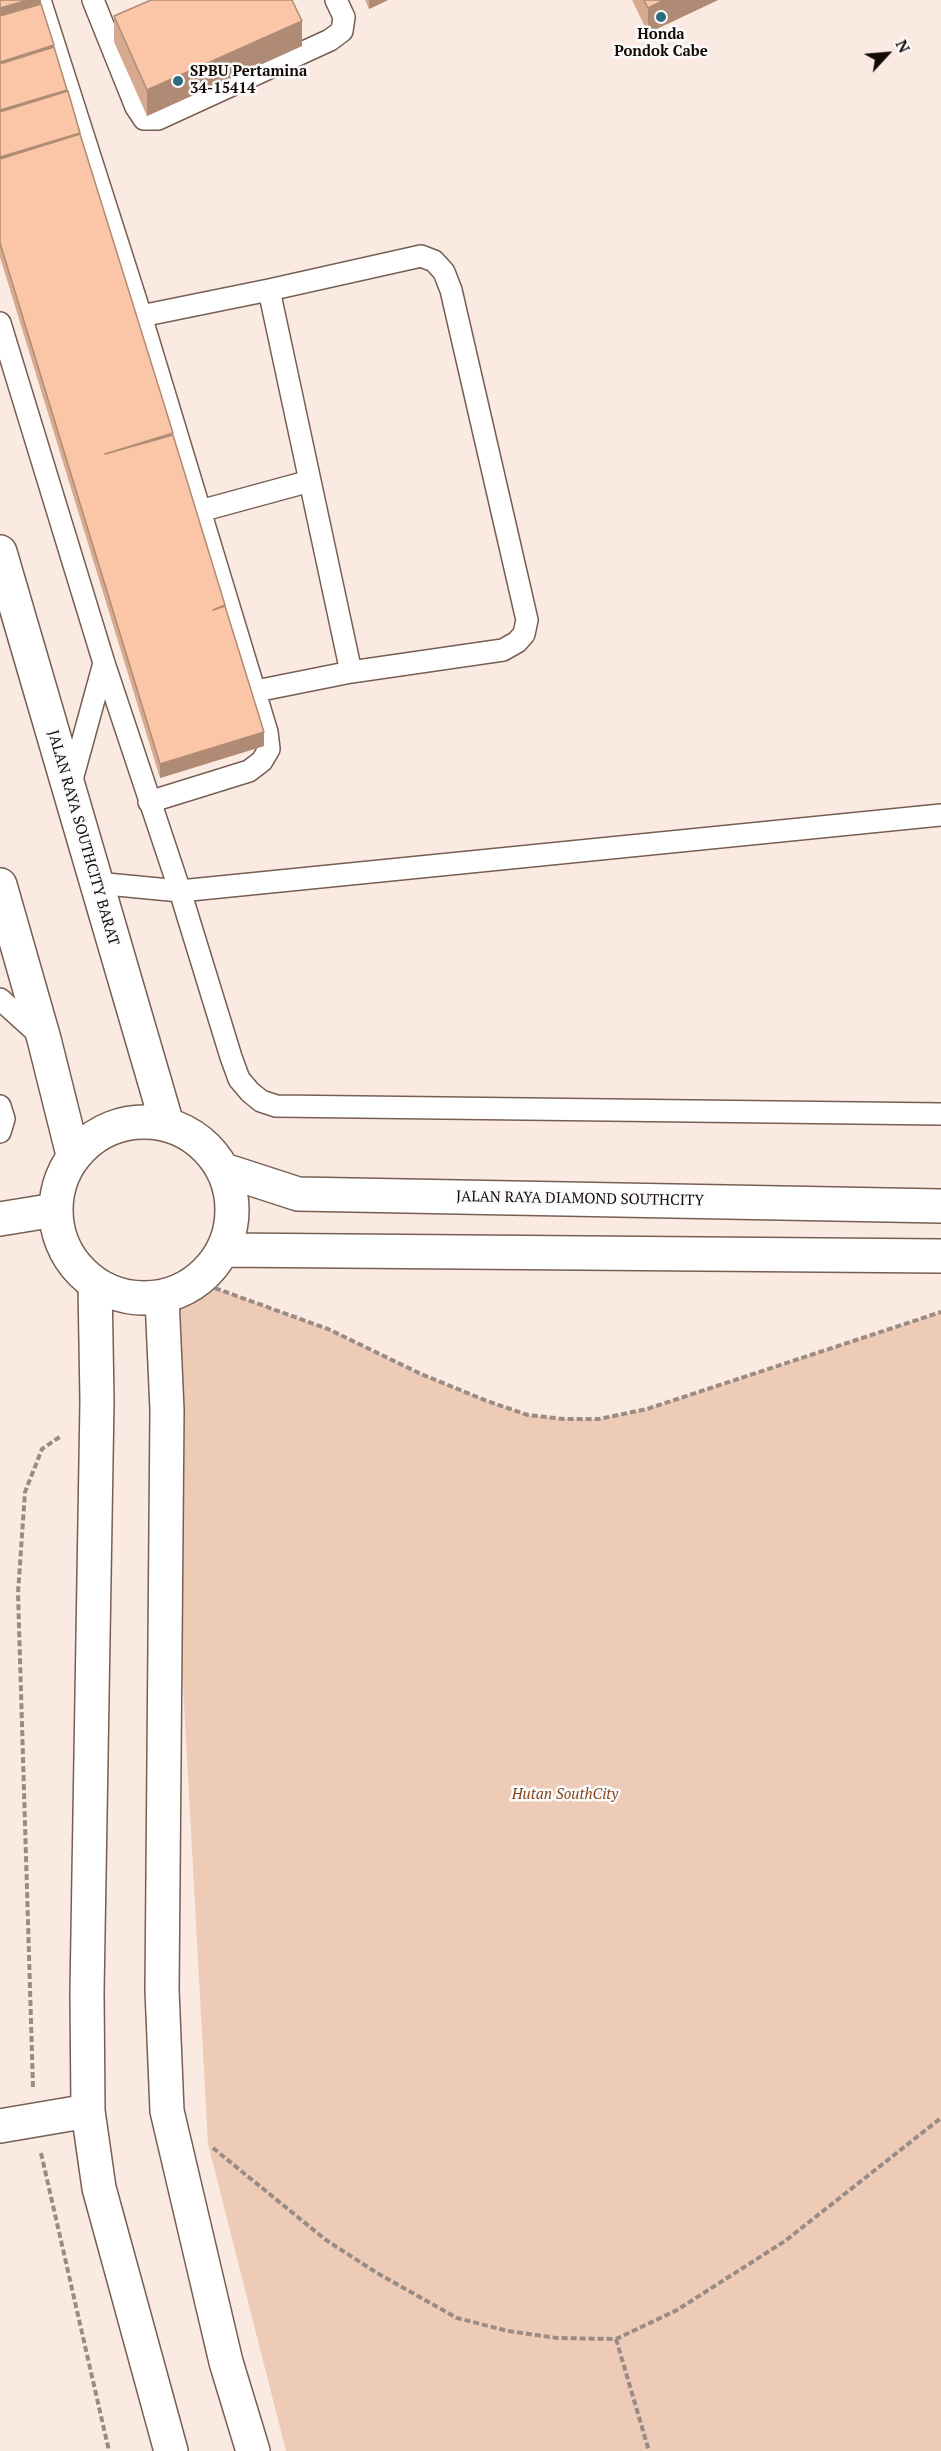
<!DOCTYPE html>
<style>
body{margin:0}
#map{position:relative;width:941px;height:2451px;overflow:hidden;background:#fbeae1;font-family:"PT Serif",serif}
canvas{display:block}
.north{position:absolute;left:857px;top:24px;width:60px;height:60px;-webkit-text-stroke:4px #fbfbfb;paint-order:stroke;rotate:64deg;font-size:16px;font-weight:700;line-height:24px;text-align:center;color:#130a06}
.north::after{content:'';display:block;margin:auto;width:21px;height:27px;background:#130a06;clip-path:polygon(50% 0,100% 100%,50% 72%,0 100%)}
</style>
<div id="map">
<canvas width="941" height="2451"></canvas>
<div class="north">N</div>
</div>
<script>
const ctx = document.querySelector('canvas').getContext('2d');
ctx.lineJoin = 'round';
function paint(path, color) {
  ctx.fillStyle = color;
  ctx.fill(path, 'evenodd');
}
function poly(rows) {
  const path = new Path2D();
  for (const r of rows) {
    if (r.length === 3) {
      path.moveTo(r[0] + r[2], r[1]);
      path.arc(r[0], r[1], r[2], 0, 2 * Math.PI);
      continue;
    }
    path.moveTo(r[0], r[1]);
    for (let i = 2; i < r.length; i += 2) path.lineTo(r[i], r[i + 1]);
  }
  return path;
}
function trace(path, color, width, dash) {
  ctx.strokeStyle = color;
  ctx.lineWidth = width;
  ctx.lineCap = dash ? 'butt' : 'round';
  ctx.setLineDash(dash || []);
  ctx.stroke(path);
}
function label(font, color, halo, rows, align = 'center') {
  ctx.font = font + ' "PT Serif",serif';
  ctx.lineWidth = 5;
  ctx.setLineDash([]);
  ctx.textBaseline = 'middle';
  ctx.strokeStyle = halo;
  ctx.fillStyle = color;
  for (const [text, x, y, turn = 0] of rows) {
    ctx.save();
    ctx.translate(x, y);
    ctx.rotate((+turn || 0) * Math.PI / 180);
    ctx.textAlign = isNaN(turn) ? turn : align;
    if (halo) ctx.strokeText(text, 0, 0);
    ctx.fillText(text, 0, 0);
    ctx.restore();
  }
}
const green = poly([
 [198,1282,328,1329,421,1374,487,1401,528,1415,564,1419,599,1419,647,1409,941,1312,941,2451,286,2451,208,2144,162,1298]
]);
const path = poly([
 [198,1282,328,1329,421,1374,487,1401,528,1415,564,1419,599,1419,647,1409,941,1312],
 [33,2087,18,1593,25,1492,42,1449,61,1436],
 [213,2148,326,2240,377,2273,457,2318,508,2331,557,2338,616,2339,677,2310,785,2241,941,2118],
 [41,2153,109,2451],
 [616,2339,649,2451]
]);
const lane = poly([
 [40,0,141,316,267,732,269,749,262,761,249,771,149,802],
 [93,0,136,107,144,119,158,119,330,40,342,31,344,17,336,0],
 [269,290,351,672],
 [141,316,269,290,421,256,434,261,444,272,451,290,527,620,524,634,517,642,503,650,351,672,256,691],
 [0,323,104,663,180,891,231,1057,239,1079,250,1092,261,1101,276,1106,941,1114],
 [200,511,310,481],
 [70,787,104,663],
 [96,883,180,891,941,815],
 [0,999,42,1037],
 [0,1106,4,1119,0,1132]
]);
const street = poly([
 [0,1219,55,1210],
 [95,1285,97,1401,87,1992,88,2111,99,2188,171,2451],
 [162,1298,167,1410,162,1990,167,2111,226,2362,253,2451],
 [0,2126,88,2111]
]);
const secondary = poly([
 [0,552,167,1124],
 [0,885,44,1039,73,1155],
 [144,1210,88],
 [224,1170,298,1194,941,1206],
 [224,1250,941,1256]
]);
const wall = poly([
 [0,0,41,0,41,4,67,91,264,732,264,746,160,778,0,257],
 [365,0,388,0,369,9],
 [632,0,718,0,648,33],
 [114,16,302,46,147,116,114,42]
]);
const shadedWall = poly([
 [28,0,41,0,41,16,0,29,0,8],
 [369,0,388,0,369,9],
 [664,0,718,0,648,33,648,8],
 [302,21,302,46,147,116,147,90],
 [54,45,54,59,0,76,0,62],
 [67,90,67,104,0,125,0,110],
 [80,133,80,147,0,171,0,157],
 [264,732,264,746,160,778,160,764]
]);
const building = poly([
 [0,0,28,0,0,8,0,0],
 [151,0,292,0,302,21,147,90,114,16,151,0],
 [644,0,664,0,648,8,644,0],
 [41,4,54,45,0,62,0,16,41,4],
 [54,47,67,90,0,110,0,64,54,47],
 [68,91,80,133,0,157,0,112,68,91],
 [80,134,173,433,105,454,173,435,225,605,213,610,225,606,264,732,160,764,0,243,0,159,80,134]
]);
const markers = [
 [661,17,6,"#2a6c7e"],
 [178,81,6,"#2a6c7e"]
];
const poiNames = [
 ["Honda",661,35],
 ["Pondok Cabe",661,52],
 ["SPBU Pertamina",190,72,"left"],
 ["34-15414",190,89,"left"]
];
const streetNames = [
 ["JALAN RAYA SOUTHCITY BARAT",83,838,74],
 ["JALAN RAYA DIAMOND SOUTHCITY",580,1199,1]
];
const parkNames = [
 ["Hutan SouthCity",565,1795]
];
paint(green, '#edcbb7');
trace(lane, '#765f52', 24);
trace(street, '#765f52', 36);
trace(secondary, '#765f52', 36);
trace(path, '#9a8c85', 4, [6, 3]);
trace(lane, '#fff', 21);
trace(street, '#fff', 33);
trace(secondary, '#fff', 33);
paint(wall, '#d7aa90');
paint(shadedWall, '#af8b75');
paint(building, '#fac6a7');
trace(building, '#af8b75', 1.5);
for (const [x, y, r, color] of markers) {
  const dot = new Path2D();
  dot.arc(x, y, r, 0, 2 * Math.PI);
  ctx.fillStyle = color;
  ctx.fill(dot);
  trace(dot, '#fbfbfb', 2);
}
label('bold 15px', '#130a06', '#fbfbfb', poiNames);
label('15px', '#130a06', '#fbfbfb', streetNames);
label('italic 15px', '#834418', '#fbfbfb', parkNames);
</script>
